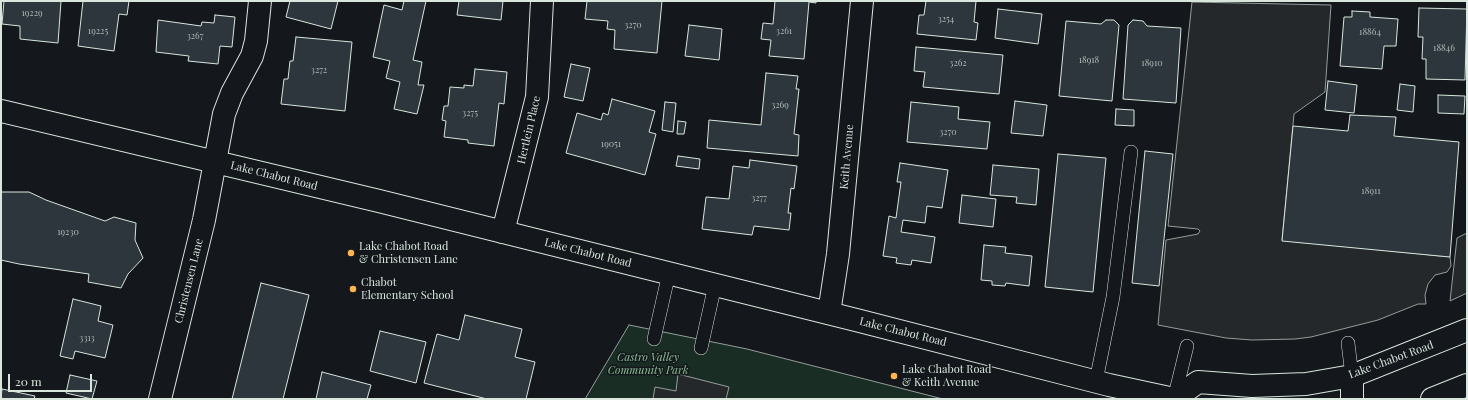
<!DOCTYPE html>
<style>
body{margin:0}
#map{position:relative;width:1468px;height:400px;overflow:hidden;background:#14181c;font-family:"Playfair Display",serif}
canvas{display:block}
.frame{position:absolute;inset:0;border:2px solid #d8e6dc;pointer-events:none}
.scale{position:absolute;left:8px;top:374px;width:84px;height:18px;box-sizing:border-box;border:2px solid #d8e6dc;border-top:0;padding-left:5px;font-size:12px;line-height:14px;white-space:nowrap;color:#d8e6dc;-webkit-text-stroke:3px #14181c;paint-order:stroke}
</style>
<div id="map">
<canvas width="1468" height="400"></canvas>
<div class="frame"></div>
<div class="scale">20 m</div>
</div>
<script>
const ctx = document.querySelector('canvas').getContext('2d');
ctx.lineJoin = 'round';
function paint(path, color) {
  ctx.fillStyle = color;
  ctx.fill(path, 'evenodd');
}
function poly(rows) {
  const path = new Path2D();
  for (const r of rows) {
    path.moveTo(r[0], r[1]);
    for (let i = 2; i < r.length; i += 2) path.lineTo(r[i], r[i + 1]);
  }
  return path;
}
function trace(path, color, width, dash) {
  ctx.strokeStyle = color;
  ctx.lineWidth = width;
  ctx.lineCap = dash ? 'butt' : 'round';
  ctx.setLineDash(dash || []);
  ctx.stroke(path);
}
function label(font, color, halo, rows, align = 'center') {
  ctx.font = font + ' "Playfair Display",serif';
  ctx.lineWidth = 3;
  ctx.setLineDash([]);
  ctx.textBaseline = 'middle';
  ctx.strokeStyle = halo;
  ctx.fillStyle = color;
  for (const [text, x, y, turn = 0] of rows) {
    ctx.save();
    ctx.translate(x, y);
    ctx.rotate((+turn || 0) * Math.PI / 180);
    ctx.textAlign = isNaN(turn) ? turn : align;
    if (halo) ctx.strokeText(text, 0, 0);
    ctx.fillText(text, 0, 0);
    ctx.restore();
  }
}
const green = poly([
 [629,325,747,349,943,399,585,399,629,325]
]);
const parking = poly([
 [1192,2,1331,5,1325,92,1294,114,1282,240,1450,257,1451,266,1447,272,1435,275,1428,284,1425,295,1426,304,1418,304,1378,320,1311,337,1295,339,1252,340,1226,338,1158,325,1166,240,1198,234,1200,231,1198,229,1168,226,1192,2],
 [1467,233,1467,293,1450,301,1457,238,1467,233],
 [678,374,729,387,726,399,653,399,655,387,676,391,678,374]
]);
const building = poly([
 [4,1,61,1,58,43,20,39,20,26,2,24,4,1],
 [83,1,129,1,127,15,119,14,114,51,78,46,83,1],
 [290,1,338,1,331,29,286,17,290,1],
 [404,1,426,1,413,60,422,62,418,85,424,85,417,114,394,109,400,82,386,78,390,61,373,57,384,5,402,10,404,1],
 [459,1,503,1,501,20,457,15,459,1],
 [587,1,662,1,657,53,614,49,615,30,607,29,608,21,585,19,587,1],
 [769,1,816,1,816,3,809,2,804,59,769,56,771,40,761,39,763,23,773,24,775,1,769,1],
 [926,1,976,1,974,22,978,23,976,40,917,34,919,15,924,15,926,1],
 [1419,8,1467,9,1465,80,1426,79,1426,59,1422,59,1423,37,1418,37,1419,8],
 [998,9,1042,14,1038,44,995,38,998,9],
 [1352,11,1370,12,1370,17,1398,19,1396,46,1384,46,1382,69,1340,66,1344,17,1352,17,1352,11],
 [215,15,235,17,232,47,220,46,218,64,188,61,189,56,156,52,158,20,201,26,202,22,214,23,215,15],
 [1106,20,1114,20,1119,25,1112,101,1059,96,1066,21,1101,24,1106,20],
 [1133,20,1143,21,1147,26,1181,28,1176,103,1123,99,1128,25,1133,20],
 [689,25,722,29,719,60,685,56,689,25],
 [296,37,352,42,345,111,281,104,284,79,288,79,290,61,293,61,296,37],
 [916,47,1003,55,999,94,923,87,925,72,914,71,916,47],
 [571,64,590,68,583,101,564,97,571,64],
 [475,69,507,72,504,104,499,103,494,146,468,143,468,140,444,137,446,121,442,120,444,106,448,106,450,87,464,88,464,85,473,86,475,69],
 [766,73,798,76,796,89,799,89,794,134,799,135,798,156,707,148,709,120,761,125,766,73],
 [1328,81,1357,85,1354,113,1325,110,1328,81],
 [1400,84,1415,86,1413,112,1397,110,1400,84],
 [1438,95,1465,96,1464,114,1438,113,1438,95],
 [612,99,655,111,649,132,656,134,645,175,566,153,577,113,601,120,603,113,608,115,612,99],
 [1015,101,1047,105,1043,136,1011,133,1015,101],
 [665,102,676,103,673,132,662,130,665,102],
 [911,102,959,107,958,119,990,122,987,149,907,142,911,102],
 [1116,109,1134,110,1134,126,1115,125,1116,109],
 [1350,115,1396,117,1394,136,1459,142,1450,257,1282,241,1293,126,1348,131,1350,115],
 [678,121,686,122,684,134,677,134,678,121],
 [1145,151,1173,154,1159,286,1132,283,1145,151],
 [1058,154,1106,158,1093,292,1045,287,1058,154],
 [678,156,700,159,699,169,676,166,678,156],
 [750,160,797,166,794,189,791,188,788,213,791,213,789,230,754,226,752,235,702,229,706,197,729,199,733,166,749,168,750,160],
 [900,163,948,170,942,208,927,206,925,223,903,220,901,232,935,237,931,263,912,260,911,265,896,263,897,258,883,256,889,216,896,218,901,182,897,182,900,163],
 [993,165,1039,169,1036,205,1016,203,1017,197,990,195,993,165],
 [1,192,29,192,46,200,105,221,114,217,136,223,135,240,143,258,128,274,121,288,88,282,89,274,19,264,1,260,1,192],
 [962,195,996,199,993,227,959,223,962,195],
 [984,245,1006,247,1005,253,1032,256,1029,286,1006,283,1005,286,992,285,992,281,981,280,984,245],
 [261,283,309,295,283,399,232,399,261,283],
 [73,299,101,306,98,321,113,325,105,358,75,351,73,359,60,356,73,299],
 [465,315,522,329,515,357,535,362,526,399,487,399,424,383,437,334,459,340,465,315],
 [380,331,426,342,416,383,370,371,380,331],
 [322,372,371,385,367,399,316,399,322,372],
 [70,375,97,381,92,399,66,393,70,375],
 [2,389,35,396,34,399,1,399,2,389]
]);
const lane = poly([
 [654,339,669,273],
 [1348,343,1352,376],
 [701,348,715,285],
 [1096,381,1113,297,1131,152],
 [1174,399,1187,346]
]);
const street = poly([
 [503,232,537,97,542,1],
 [829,313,838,254,862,1],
 [160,399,204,220,224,114,232,93,252,56,256,41,260,1],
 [1352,399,1352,376]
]);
const secondary = poly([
 [1,111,379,201,860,321,1109,385,1174,399,1198,382,1252,386,1306,384,1352,376,1467,330],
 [1432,399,1467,385]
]);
const markers = [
 [351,253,4,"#ffb74d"],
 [353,289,4,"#ffb74d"],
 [894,376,4,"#ffb74d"]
];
const numberNames = [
 ["19229",32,13],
 ["3254",946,19],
 ["3270",633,25],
 ["19225",98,31],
 ["3261",784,31],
 ["18864",1370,32],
 ["3267",195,36],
 ["18846",1444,48],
 ["18918",1089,60],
 ["3262",958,63],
 ["18910",1152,63],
 ["3272",319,70],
 ["3269",780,105],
 ["3275",470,113],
 ["3270",948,132],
 ["19051",611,144],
 ["18911",1371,191],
 ["3277",759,198],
 ["19230",68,232],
 ["3313",87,338]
];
const streetNames = [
 ["Hertlein Place",529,130,-77],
 ["Keith Avenue",847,157,-85],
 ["Lake Chabot Road",274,176,14],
 ["Lake Chabot Road",588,253,14],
 ["Christensen Lane",189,281,-76],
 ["Lake Chabot Road",903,332,14],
 ["Lake Chabot Road",1391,360,-20]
];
const poiNames = [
 ["Lake Chabot Road",359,247],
 ["& Christensen Lane",359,260],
 ["Chabot",361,283],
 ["Elementary School",361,296],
 ["Lake Chabot Road",902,370],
 ["& Keith Avenue",902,383]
];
const parkNames = [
 ["Castro Valley",648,358],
 ["Community Park",648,371]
];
paint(green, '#1a2d24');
trace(green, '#939e99', 1);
paint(parking, '#24282b');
trace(parking, '#939e99', 1);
paint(building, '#2c363c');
trace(building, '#d8e6dc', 1);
trace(lane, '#d8e6dc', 14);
trace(street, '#d8e6dc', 24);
trace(secondary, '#d8e6dc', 24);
trace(lane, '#14181c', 13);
trace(street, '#14181c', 22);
trace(secondary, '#14181c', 22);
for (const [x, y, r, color] of markers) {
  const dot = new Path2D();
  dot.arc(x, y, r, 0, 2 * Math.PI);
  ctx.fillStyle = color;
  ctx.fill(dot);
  trace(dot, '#14181c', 1.5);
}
label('9px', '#adbab4', null, numberNames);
label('11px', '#d8e6dc', '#14181c', streetNames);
label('11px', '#d8e6dc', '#14181c', poiNames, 'left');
label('italic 11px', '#8ac095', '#14181c', parkNames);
</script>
